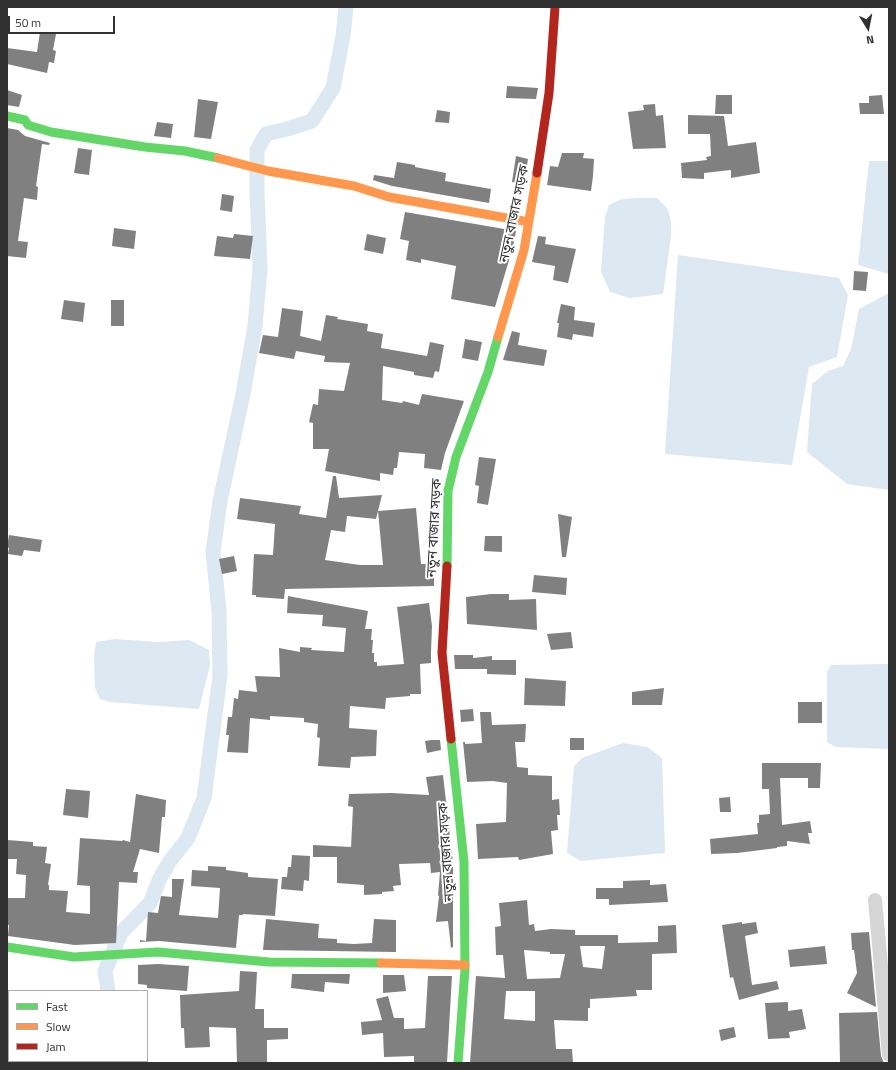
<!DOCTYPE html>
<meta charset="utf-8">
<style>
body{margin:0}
#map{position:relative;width:896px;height:1070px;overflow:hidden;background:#fff;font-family:"Titillium Web",sans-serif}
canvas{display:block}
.frame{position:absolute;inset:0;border:8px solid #313131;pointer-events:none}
.legend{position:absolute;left:8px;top:990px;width:140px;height:72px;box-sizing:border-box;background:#fff;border:1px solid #adadad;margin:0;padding:5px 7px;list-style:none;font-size:12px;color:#313131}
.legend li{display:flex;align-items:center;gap:8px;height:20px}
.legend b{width:20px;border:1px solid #adadad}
.north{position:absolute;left:848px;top:8px;width:40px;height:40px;-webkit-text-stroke:3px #fff;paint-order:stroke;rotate:170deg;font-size:11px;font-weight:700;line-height:16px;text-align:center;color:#313131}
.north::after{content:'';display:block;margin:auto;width:14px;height:18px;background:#313131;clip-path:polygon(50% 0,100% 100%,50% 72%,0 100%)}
.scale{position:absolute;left:8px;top:16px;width:107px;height:18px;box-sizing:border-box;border:2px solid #313131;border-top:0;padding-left:5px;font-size:12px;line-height:14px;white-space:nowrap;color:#313131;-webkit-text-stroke:3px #fff;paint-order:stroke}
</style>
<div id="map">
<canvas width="896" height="1070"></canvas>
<div class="frame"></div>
<ul class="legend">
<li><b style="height:5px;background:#63d668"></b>Fast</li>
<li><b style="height:5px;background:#ff974d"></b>Slow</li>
<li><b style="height:5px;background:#b3261e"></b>Jam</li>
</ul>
<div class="north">N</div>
<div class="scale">50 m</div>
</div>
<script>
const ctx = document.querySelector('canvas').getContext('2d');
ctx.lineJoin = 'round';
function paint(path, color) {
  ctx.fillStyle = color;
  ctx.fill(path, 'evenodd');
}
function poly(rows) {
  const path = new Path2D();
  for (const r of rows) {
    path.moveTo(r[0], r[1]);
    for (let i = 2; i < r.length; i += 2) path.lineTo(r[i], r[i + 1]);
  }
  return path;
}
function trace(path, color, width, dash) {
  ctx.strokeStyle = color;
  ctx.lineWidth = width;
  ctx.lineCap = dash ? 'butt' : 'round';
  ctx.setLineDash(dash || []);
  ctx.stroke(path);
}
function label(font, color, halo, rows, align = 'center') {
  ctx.font = font + ' "Titillium Web","Noto Sans Bengali",sans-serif';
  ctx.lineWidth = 4;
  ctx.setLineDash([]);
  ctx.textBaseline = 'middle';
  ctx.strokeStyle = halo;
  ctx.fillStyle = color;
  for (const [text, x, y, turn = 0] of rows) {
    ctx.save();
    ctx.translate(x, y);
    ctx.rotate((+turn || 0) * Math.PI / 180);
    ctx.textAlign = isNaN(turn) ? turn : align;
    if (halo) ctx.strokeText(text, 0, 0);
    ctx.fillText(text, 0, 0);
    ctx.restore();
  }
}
const water = poly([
 [869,161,889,161,889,274,858,265],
 [638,198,657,198,668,209,671,222,671,236,663,294,630,298,610,292,601,272,605,217,609,205,622,199],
 [678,255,839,278,848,295,837,357,809,367,792,465,665,454],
 [889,293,889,490,847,484,807,452,812,384,828,371,843,366,851,349,859,309],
 [115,639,157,642,189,640,209,650,210,665,199,709,110,702,100,699,95,688,94,656,96,642],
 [889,664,889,749,836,747,827,742,827,672,831,665],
 [623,743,647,747,662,758,665,853,581,861,567,853,574,766,582,758]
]);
const stream = poly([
 [115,1063,115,1061]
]);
const canal = poly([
 [108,991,105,971,121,933,150,903,160,878,170,861,188,838,204,798,220,676,219,611,213,552,220,501,243,394,255,326,260,268,257,192,257,150,266,134,287,129,312,121,333,88,343,36,346,7]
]);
const building = poly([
 [40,32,56,34,53,50,56,51,54,63,49,62,47,73,7,64,7,48,37,52],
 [507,86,538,88,536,99,506,98],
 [7,90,22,95,19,107,7,105],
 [716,95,732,95,732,114,715,114],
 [882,95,884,114,860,114,859,103,869,103,869,96],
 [198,99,218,102,211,139,194,137],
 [655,104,656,116,663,115,666,148,633,149,628,112,644,110,643,105],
 [437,110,450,112,449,123,435,122],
 [688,115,724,116,728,146,756,142,760,173,731,178,731,170,704,173,704,179,682,178,681,163,707,160,706,157,711,156,710,134,688,134],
 [157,122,173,124,171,138,154,136],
 [7,128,18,130,25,136,50,143,49,145,42,144,36,186,38,187,37,200,24,198,18,241,28,242,26,258,7,256],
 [78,148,92,150,89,175,74,173],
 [562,153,584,153,583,158,594,159,593,176,591,191,547,185,550,166,558,167],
 [516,156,528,159,524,184,512,182],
 [397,162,415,165,415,167,446,173,445,181,491,189,489,203,392,186,373,180,374,175,394,178],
 [222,194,234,196,232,212,220,210],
 [405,212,516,231,513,247,495,307,451,299,456,266,421,259,421,263,406,260,409,241,400,239],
 [114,228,136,231,134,249,112,246],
 [234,234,253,236,250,259,214,256,217,236,233,238],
 [367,234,386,238,383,254,364,250],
 [538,236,546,237,545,244,576,249,568,283,553,280,555,266,532,262],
 [854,271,868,272,866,291,853,290],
 [64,300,85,303,83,322,61,319],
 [111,300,124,300,124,326,111,326],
 [561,304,575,307,574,320,595,323,593,337,573,334,572,340,557,337,559,323,557,323],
 [282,308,303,311,300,336,321,341,326,315,338,317,337,319,368,324,367,331,383,334,381,348,427,356,430,342,444,345,439,372,435,371,433,378,414,375,414,372,383,366,382,400,402,403,403,401,419,405,422,394,464,401,445,453,441,470,424,468,425,454,399,452,397,468,394,468,393,475,380,473,380,481,325,471,329,449,313,449,313,423,309,422,313,404,318,405,319,389,344,391,350,363,324,362,325,356,296,351,294,359,259,353,263,335,278,337],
 [512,331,520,333,518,345,547,350,544,366,503,360],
 [465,339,482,342,478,361,462,358],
 [479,457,496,459,488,505,477,503,479,486,475,485],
 [333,476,336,476,339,498,382,495,376,519,347,516,345,532,331,530,325,560,360,565,383,565,378,511,416,508,421,564,434,564,434,586,285,589,284,599,256,597,256,595,252,595,254,554,273,555,275,524,237,519,240,498,301,506,299,514,326,518],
 [558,514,572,517,566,557,562,557],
 [9,535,42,540,40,552,24,550,22,556,8,554,9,548,7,547],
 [485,536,502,536,502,552,484,551],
 [234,556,237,571,222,574,219,559],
 [534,575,567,578,566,595,532,592],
 [491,594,509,594,509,600,536,599,537,630,467,624,466,597],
 [288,596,368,611,365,629,372,629,371,640,373,640,372,653,374,653,374,662,377,662,377,666,404,664,397,607,429,603,432,626,431,652,431,663,420,664,421,694,410,694,410,696,386,698,385,709,350,706,349,728,377,730,376,756,351,757,350,768,318,766,320,738,317,737,318,724,304,722,304,718,270,716,270,720,250,718,248,753,227,752,229,735,226,735,228,717,232,717,234,698,238,699,239,690,257,692,255,676,280,677,279,648,300,652,300,647,312,648,311,650,344,652,346,628,322,626,323,615,287,613],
 [571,632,573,648,551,650,547,634],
 [454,655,473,655,473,658,492,656,492,660,516,660,516,675,487,674,487,669,455,669],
 [525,678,566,681,565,706,524,705],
 [664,688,662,705,632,705,632,692],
 [798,702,822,702,822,723,798,723],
 [473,709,474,721,461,722,460,710],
 [480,712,491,712,492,725,526,724,525,742,515,742,517,767,528,768,528,775,552,776,552,800,559,799,560,815,557,815,558,830,551,831,553,854,519,860,518,857,478,859,476,824,506,822,507,783,493,781,467,782,463,742,465,742,465,744,482,743],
 [570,738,584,738,584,750,570,750],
 [432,740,440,740,441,750,427,753,425,741],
 [762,763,821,763,820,788,808,788,808,778,780,778,782,825,810,821,812,833,808,833,810,844,787,841,787,846,777,847,777,848,737,853,711,854,710,839,758,834,757,823,759,823,759,815,770,814,769,789,762,789],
 [443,775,453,863,453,947,451,948,448,921,436,922,439,896,438,895,440,872,431,873,430,863,399,864,401,885,393,886,394,891,382,892,382,894,364,895,364,885,337,883,337,857,313,857,313,845,351,847,353,807,348,806,349,794,391,793,429,795,426,777],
 [66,789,90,791,88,818,63,815],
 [136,794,166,800,165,817,162,817,159,853,140,849,133,872,138,872,137,883,119,882,116,943,75,945,8,936,9,925,7,925,7,898,25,898,26,875,16,874,17,859,7,859,7,840,33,842,33,846,47,847,45,863,51,864,48,885,49,885,49,890,68,891,66,912,90,914,90,886,77,885,80,838,122,841,123,840,130,842],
 [730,797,731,812,720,812,719,798],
 [292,855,310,856,309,881,304,880,303,891,281,889,282,877,287,877,288,867,291,867],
 [208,866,226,867,226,870,248,873,248,877,278,879,275,916,243,914,243,915,239,915,236,948,159,941,140,942,140,940,146,941,148,912,158,913,161,896,172,897,172,879,184,879,179,915,218,918,220,888,191,886,192,870,208,871],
 [650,880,650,885,666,884,668,902,609,905,609,899,596,899,596,888,623,888,623,881],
 [527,900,529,925,534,924,535,931,551,929,575,930,575,935,618,935,618,943,658,942,658,926,676,925,677,953,652,954,652,990,636,990,637,996,590,999,590,1008,588,1008,588,1021,554,1020,556,1049,572,1049,573,1063,470,1063,476,976,505,978,503,955,496,955,495,927,501,926,499,903],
 [580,946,605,946,602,969,583,967],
 [524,950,550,952,550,954,565,954,560,978,527,979],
 [506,991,535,991,535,1021,504,1019],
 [266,919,319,924,318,938,337,939,337,943,354,944,372,943,374,919,396,920,396,952,263,950],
 [742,922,742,924,756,922,758,933,745,936,752,985,777,981,779,989,739,1000,733,977,730,978,722,925],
 [869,932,876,1007,847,993,857,973,854,950,852,950,851,933],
 [825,946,827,964,790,967,788,950],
 [158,964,189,966,187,991,147,988,147,985,138,984,138,965],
 [240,971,257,972,255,1009,264,1009,264,1028,288,1028,288,1039,267,1040,267,1063,237,1063,236,1028,209,1027,210,1047,185,1048,184,1028,181,1028,180,995,239,991],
 [292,974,350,974,349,984,325,982,324,992,291,988],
 [383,975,404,975,406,991,383,993],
 [428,976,452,976,447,1063,414,1063,414,1056,384,1057,383,1033,362,1035,361,1022,382,1020,376,999,388,996,394,1018,404,1018,404,1029,425,1028],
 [788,1002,788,1011,802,1009,806,1029,789,1032,790,1038,768,1039,765,1003],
 [877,1012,881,1056,884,1063,840,1063,839,1013],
 [734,1027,736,1037,721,1041,719,1030]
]);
const street = poly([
 [875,900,889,1055]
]);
const fast = poly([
 [7,116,25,120,28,125,51,132,145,147,185,151,218,158],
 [447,566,448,491,456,457,488,372,498,337],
 [451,739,464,862,465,969,458,1063],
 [7,947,74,957,158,952,269,962,381,963]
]);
const slow = poly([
 [218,158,268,171,354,186,389,197,529,222],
 [498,337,524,250,537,173],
 [381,963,465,965]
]);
const jam = poly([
 [537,173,549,93,555,7],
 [447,566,442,653,451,739]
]);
const streetNames = [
 ["নতুন বাজার সড়ক",515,214,-78],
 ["নতুন বাজার সড়ক",435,528,-87],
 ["নতুন বাজার সড়ক",447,852,-94]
];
paint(water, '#dce8f2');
trace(stream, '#dce8f2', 4.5);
trace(canal, '#dce8f2', 15);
paint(building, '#808080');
trace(street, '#d5d5d5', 14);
trace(fast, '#63d668', 9);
trace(slow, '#ff974d', 9);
trace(jam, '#b3261e', 9);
label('14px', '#313131', '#fff', streetNames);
</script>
